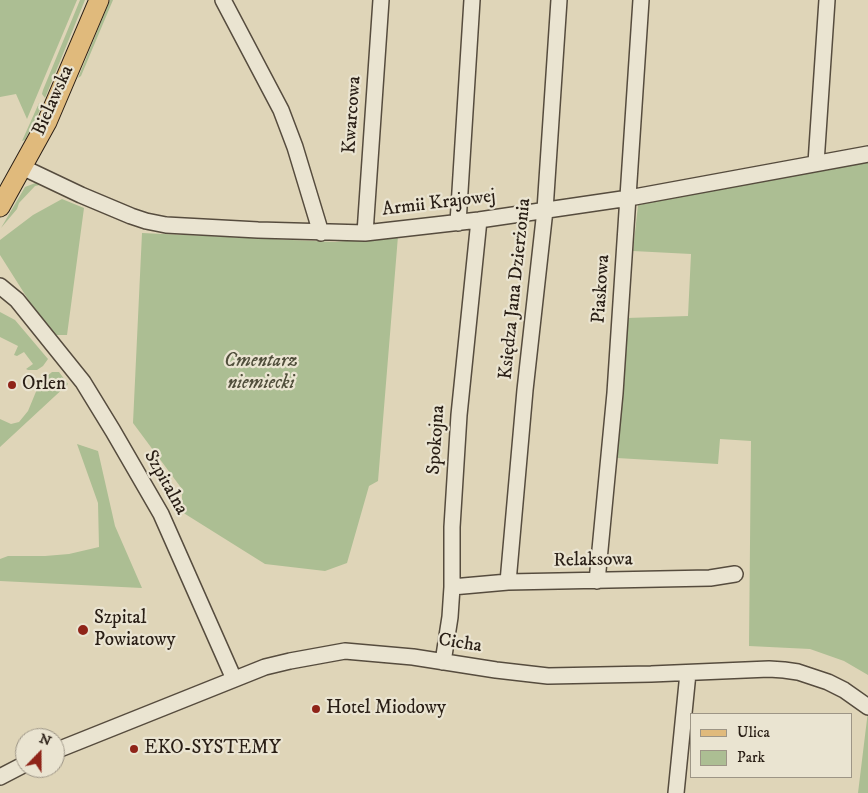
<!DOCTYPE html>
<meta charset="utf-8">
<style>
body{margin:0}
#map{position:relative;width:868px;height:793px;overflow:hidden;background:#dfd5b8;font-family:"IM FELL DW Pica",serif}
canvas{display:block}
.legend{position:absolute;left:690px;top:713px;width:162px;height:65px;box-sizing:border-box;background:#eae4d1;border:1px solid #9d9586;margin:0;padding:6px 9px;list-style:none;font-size:15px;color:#291e15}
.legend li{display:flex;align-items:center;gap:10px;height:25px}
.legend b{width:25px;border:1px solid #9d9586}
.north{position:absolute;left:15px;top:728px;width:50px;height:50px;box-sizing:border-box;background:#eae4d1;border:1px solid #9d9586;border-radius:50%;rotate:22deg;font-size:14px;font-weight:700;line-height:20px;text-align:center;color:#291e15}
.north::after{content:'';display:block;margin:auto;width:18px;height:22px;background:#8f2418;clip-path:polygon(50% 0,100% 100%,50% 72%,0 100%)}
</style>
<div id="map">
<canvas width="868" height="793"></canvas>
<ul class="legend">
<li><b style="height:6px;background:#e0ba7c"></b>Ulica</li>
<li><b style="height:14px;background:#acbe93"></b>Park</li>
</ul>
<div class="north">N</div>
</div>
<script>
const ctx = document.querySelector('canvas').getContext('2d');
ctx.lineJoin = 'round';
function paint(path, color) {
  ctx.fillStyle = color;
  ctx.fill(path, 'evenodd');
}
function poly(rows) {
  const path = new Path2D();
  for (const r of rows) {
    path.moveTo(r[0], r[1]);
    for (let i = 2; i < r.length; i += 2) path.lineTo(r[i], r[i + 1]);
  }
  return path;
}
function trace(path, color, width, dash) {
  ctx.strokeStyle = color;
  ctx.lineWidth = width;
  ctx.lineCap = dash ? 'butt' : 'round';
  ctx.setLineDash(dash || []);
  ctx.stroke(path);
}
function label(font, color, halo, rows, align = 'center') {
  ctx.font = font + ' "IM FELL DW Pica",serif';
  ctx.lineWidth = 4.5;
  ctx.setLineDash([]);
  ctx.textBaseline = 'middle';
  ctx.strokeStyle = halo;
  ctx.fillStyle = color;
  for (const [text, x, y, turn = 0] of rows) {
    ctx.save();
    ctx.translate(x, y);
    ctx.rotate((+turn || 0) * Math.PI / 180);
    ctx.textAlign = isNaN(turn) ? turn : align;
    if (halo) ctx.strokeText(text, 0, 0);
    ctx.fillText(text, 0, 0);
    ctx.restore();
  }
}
const green = poly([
 [0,0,77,0,27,119,16,94,0,97],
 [80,0,85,0,45,98,42,94,43,90],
 [110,0,113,0,81,76,78,78],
 [39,103,42,104,41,108,25,140,22,141],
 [868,159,868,675,844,661,810,649,749,646,751,441,720,439,718,464,617,458,617,432,627,318,688,316,691,254,633,251,638,205],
 [38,182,44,184,35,186,19,203,17,209,1,228,25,187],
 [62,199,84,208,67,335,55,335,38,315,0,255,0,240,33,215],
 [142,233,335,242,398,236,378,481,369,486,347,563,325,571,265,564,182,512,182,489,133,423],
 [0,312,15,320,48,359,43,366,37,370,28,370,26,369,33,364,24,352,17,356,14,355,18,346,0,337],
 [52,372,59,372,68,384,0,447,0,419,11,424,19,422,28,411,40,382],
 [77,444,98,451,115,526,142,588,0,581,0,559,8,556,45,556,69,554,99,547,98,503],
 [868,711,868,793,858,793]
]);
const minor = poly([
 [223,0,281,110,295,147,321,233],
 [816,163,827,0],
 [22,167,81,195,131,216,146,221,166,225,258,230,365,233,479,220,629,198,868,154],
 [458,223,472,0],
 [365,233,381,0],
 [0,286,17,300,83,382,113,431,161,514,234,679],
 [597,581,615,393,641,0],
 [508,582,525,390,545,210,559,0],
 [452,587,508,582,710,578,735,574],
 [443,662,450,617,452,587,452,527,459,415,479,220],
 [55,751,265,667,290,661,345,651,413,657,496,670,548,676,651,674,769,669,784,670,798,672,828,682,844,690,868,707],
 [0,777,25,764],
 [676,793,688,673]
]);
const major = poly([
 [0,207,47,122,99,0]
]);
const markers = [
 [12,385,5,"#8f2418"],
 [83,630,6,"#8f2418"],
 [316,709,5,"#8f2418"],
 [134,749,5,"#8f2418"]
];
const streetNames = [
 ["Bielawska",54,101,-66],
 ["Kwarcowa",353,115,-86],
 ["Armii Krajowej",439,204,-7],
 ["Księdza Jana Dzierżonia",516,289,-84],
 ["Piaskowa",602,289,-86],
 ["Spokojna",437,440,-86],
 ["Szpitalna",165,483,61],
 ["Relaksowa",593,561,-1],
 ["Cicha",460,644,9]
];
const parkNames = [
 ["Cmentarz",261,362],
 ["niemiecki",261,384]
];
const poiNames = [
 ["Orlen",22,385],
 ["Szpital",94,619],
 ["Powiatowy",94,641],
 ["Hotel Miodowy",326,709],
 ["EKO-SYSTEMY",144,749]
];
paint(green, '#acbe93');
trace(minor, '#564c3e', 18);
trace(major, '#291e15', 21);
trace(minor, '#eae4d1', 15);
trace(major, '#e0ba7c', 19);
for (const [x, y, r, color] of markers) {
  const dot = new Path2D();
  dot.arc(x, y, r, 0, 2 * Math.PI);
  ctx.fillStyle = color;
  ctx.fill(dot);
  trace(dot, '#eae4d1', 2);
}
label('19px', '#291e15', '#eae4d1', streetNames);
label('italic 19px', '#504e3b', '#eae4d1', parkNames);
label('19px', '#291e15', '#eae4d1', poiNames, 'left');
</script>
